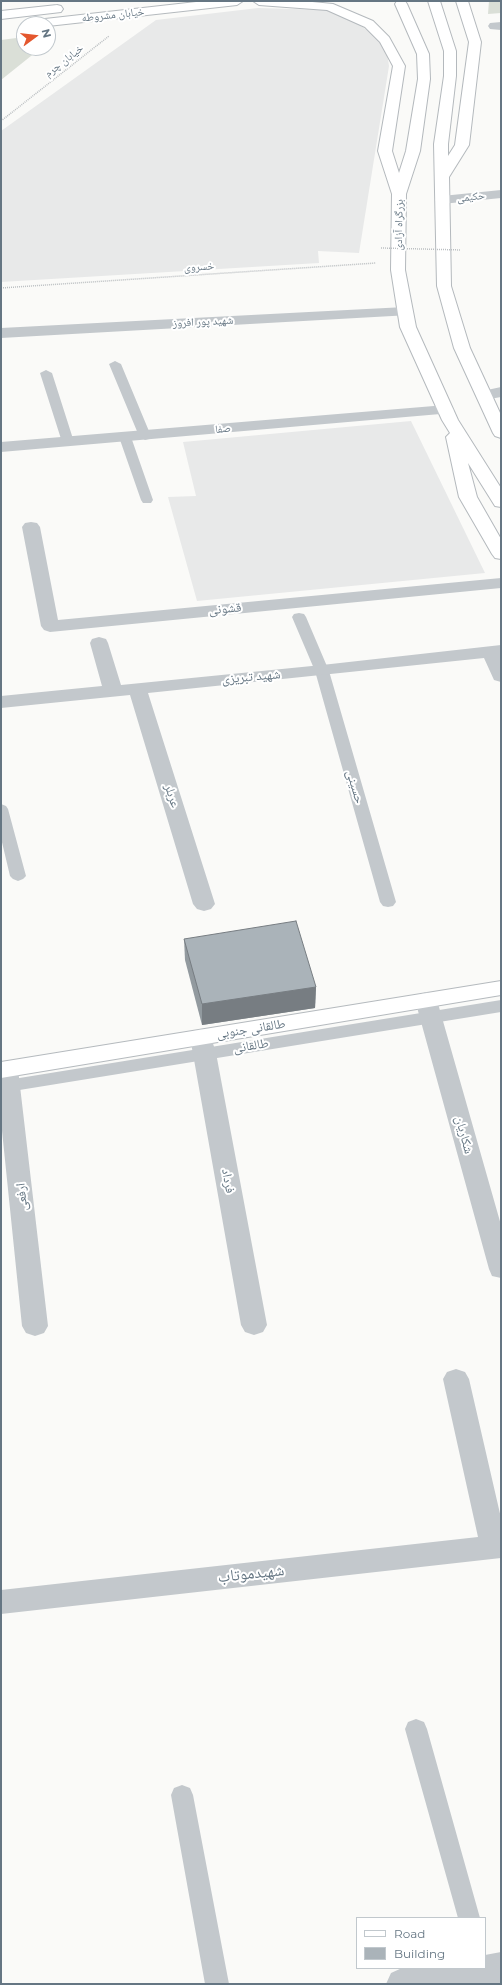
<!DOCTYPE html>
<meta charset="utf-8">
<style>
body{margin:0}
#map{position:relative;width:502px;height:1985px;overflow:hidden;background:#fafaf8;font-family:Montserrat,sans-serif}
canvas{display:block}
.frame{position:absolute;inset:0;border:2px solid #657683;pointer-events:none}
.legend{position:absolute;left:356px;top:1917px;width:130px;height:52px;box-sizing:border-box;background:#fff;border:1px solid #c1c8cd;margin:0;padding:5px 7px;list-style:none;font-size:12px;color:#657683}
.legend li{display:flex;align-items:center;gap:8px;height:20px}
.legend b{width:20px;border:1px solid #c1c8cd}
.north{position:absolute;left:16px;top:16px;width:40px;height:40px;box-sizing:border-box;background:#fff;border:1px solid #c1c8cd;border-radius:50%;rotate:75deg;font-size:11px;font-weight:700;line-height:16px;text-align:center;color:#657683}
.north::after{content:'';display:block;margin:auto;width:14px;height:18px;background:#e4572e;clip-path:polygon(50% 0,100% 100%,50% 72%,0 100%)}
</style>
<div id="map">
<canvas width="502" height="1985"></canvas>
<div class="frame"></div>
<ul class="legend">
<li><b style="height:5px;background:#fff"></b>Road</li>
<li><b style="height:11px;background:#aab3b9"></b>Building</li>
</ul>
<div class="north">N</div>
</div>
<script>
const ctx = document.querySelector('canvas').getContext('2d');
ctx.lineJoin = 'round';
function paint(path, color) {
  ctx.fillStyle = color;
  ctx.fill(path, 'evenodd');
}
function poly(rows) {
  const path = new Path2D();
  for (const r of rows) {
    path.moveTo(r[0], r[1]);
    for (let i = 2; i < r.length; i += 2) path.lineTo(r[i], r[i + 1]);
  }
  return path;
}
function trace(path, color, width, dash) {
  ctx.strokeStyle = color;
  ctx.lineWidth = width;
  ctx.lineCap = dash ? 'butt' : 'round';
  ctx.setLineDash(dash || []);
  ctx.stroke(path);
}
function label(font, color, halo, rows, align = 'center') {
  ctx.font = font + ' Montserrat,"Noto Naskh Arabic",sans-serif';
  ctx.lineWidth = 4;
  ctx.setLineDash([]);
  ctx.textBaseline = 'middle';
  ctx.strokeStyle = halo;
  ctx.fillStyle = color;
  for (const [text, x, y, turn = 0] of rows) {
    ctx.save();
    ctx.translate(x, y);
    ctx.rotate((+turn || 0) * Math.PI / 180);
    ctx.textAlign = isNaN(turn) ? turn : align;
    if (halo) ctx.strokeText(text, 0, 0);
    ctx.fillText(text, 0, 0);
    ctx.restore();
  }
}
const built = poly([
 [258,8,329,10,354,21,377,37,387,53,389,66,359,253,318,251,319,263,1,282,1,131,156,20],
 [411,421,485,573,197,601,168,497,196,496,183,442]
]);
const green = poly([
 [489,1,501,1,501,13,488,14],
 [24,37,24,48,41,48,1,80,1,40]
]);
const path = poly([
 [1,121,109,36],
 [1,288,376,263]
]);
const lane = poly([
 [115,361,121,364,151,436,149,439,145,440,139,436,109,364,115,361],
 [46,370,52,373,74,442,72,445,64,445,62,442,40,373,46,370],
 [125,433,131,437,153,500,151,503,143,503,141,500,119,437,125,433],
 [299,613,304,614,306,617,329,671,396,902,393,906,388,907,383,906,380,902,315,671,292,617,294,614,299,613],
 [1,804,6,806,8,809,26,876,23,879,18,881,13,879,10,876,1,838,1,804],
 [501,1000,501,1012,1,1093,1,1081,501,1000],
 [416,1719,424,1722,427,1729,480,1918,458,1918,405,1729,408,1722,416,1719],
 [182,1785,190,1788,193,1795,229,1984,205,1984,171,1795,174,1788,182,1785]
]);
const street = poly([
 [501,22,501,30,490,29,488,26,490,23,501,22],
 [501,190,501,198,442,204,437,203,435,200,437,197,442,196,501,190],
 [405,307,410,309,413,312,410,315,1,338,1,328,405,307],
 [501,387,501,397,484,400,478,398,476,395,478,392,501,387],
 [446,405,452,407,454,410,452,413,1,452,1,442,446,405],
 [31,522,37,523,40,527,58,620,501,578,501,588,50,632,44,630,41,626,22,527,25,523,31,522],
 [99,637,106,639,108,643,121,685,322,665,501,645,501,682,494,680,484,658,148,693,215,904,211,909,204,911,197,909,193,904,130,695,1,708,1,696,102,686,90,643,92,639,99,637],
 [426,992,434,995,437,1000,501,1225,501,1278,492,1276,489,1269,415,1000,418,995,426,992],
 [201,1029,209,1031,216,1053,267,1325,263,1332,254,1335,245,1332,241,1325,190,1037,193,1031,201,1029],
 [7,1061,15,1063,18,1069,48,1326,44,1333,35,1336,26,1333,22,1326,1,1121,1,1063,7,1061],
 [456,1369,465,1372,469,1379,501,1518,501,1558,1,1614,1,1590,478,1537,443,1379,447,1372,456,1369],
 [501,1952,501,1984,386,1984,391,1973,402,1968,485,1968,485,1955,501,1952]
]);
const primary = poly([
 [205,1,243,1,237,5,48,26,48,24,30,24,36,20,205,1],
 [57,5,61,6,63,9,61,12,1,19,1,11,57,5],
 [501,981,501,995,1,1078,1,1062,501,981]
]);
const highway = poly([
 [253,1,302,1,333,4,373,21,389,37,405,66,392,151,399,173,406,151,418,79,417,54,395,4,397,1,405,1,407,4,429,54,430,79,420,151,406,194,405,270,416,327,458,420,501,488,501,507,495,506,468,463,477,497,501,539,501,559,495,558,492,554,459,497,446,437,450,433,442,420,400,327,391,270,392,194,378,151,393,66,380,42,365,27,327,10,259,5,253,1],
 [428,1,440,1,456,51,456,76,448,144,448,156,455,145,469,42,456,1,468,1,481,42,469,145,449,177,451,286,470,348,501,415,501,438,495,436,493,433,454,348,437,286,434,144,444,76,444,51,428,1]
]);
const pathBridge = poly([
 [381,248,461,250]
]);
const wall = poly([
 [184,939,316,987,315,1008,202,1025,185,960]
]);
const shadedWall = poly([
 [316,987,315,1008,202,1025,202,1004]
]);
const building = poly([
 [296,921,316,987,202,1004,184,939,296,921]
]);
const farStreetnames = [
 ["خیابان مشروطه",113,15,-6],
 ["خیابان چرم",64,61,-38],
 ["حکیمی",471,197,-6],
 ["بزرگراه آزادی",399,225,-89],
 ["خسروی",199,267,-4],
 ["شهید پور افروز",203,322,-3],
 ["صفا",223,429,-5]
];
const streetNames = [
 ["قشونی",225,609,-5],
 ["شهید تبریزی",251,677,-5],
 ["حسینی",355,787,74],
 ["عربلر",172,796,72],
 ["طالقانی جنوبی",251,1029,-9],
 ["طالقانی",251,1046,-9],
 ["شکاریان",464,1135,75],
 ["فرداد",228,1181,80],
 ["ارفعی",22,1197,-96]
];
const nearStreetnames = [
 ["شهیدموتاب",251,1574,-6]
];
paint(built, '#e8e9e9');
paint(green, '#dadfd7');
trace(primary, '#b5babe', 2);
trace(highway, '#b4b9bd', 2);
trace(path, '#bbbfc2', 1.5, [1, 1]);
paint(lane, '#c3c8cc');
paint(street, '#c3c8cc');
paint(primary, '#fff');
paint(highway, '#fff');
trace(pathBridge, '#bbbfc2', 1.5, [1, 1]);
paint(wall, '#929a9f');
paint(shadedWall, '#777d82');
paint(building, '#aab3b9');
trace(building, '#777d82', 1);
label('11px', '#657683', '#fff', farStreetnames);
label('13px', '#657683', '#fff', streetNames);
label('16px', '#657683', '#fff', nearStreetnames);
</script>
